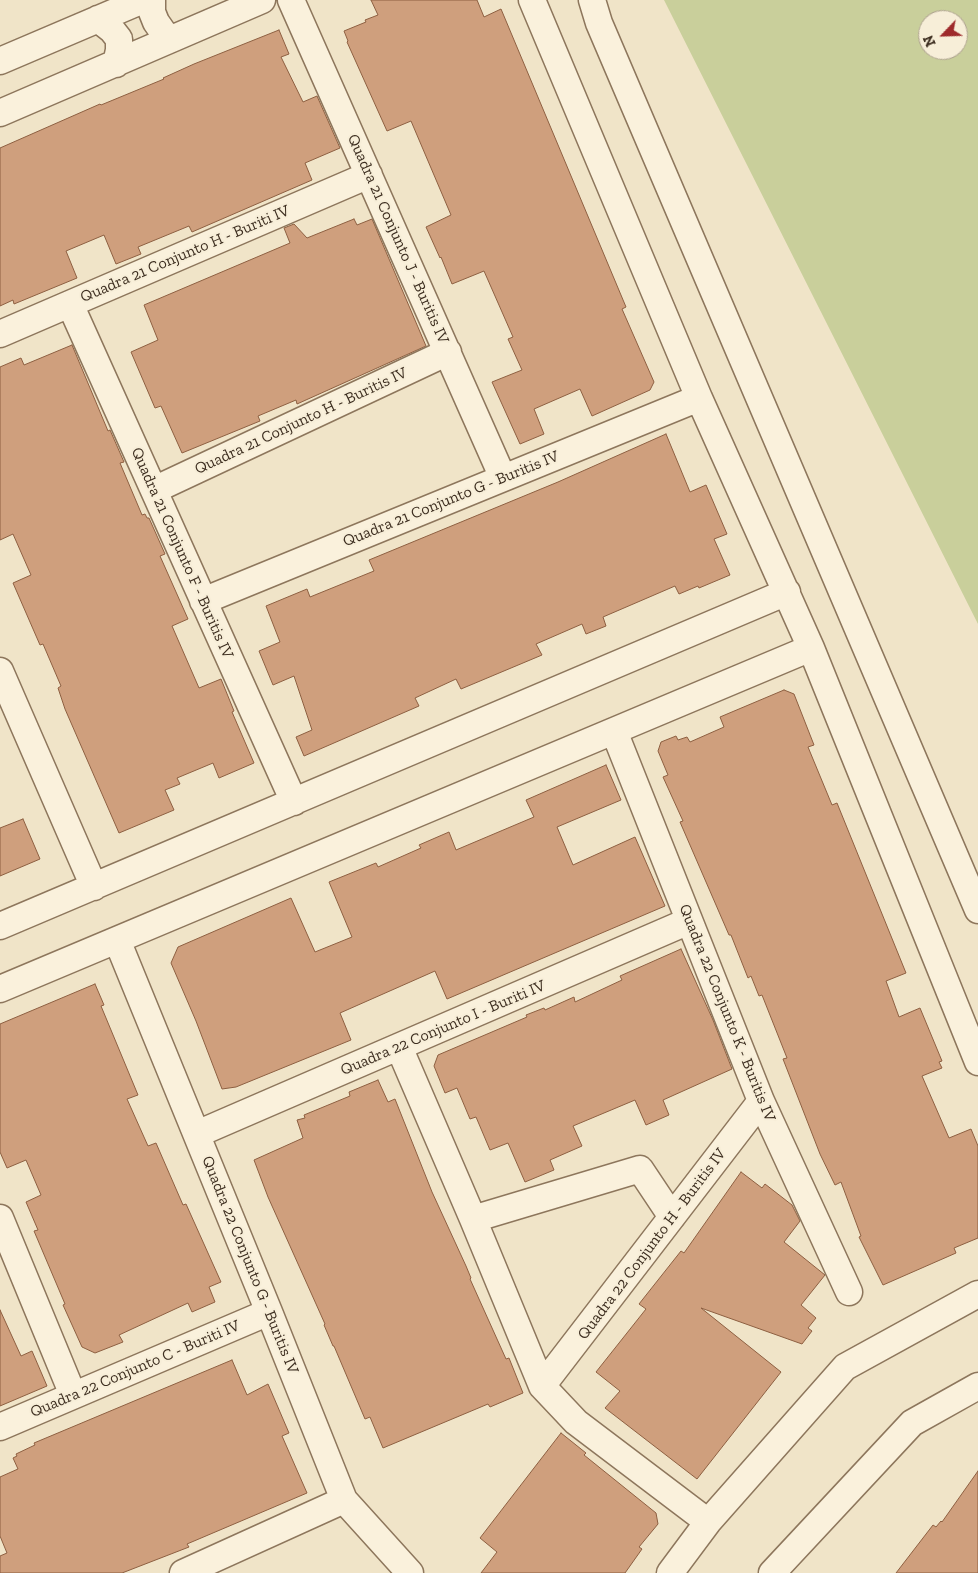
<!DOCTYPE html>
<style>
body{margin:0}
#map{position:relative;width:978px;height:1573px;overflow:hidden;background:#f0e4c8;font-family:"Zilla Slab",serif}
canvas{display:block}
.north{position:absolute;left:918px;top:10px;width:50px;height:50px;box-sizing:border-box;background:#f7eed8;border:1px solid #ada18e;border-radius:50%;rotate:246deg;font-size:14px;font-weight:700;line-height:20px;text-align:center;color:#3d2e20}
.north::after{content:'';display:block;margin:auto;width:18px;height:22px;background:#9e2a2b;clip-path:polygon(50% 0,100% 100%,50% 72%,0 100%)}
</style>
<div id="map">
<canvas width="978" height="1573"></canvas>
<div class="north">N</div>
</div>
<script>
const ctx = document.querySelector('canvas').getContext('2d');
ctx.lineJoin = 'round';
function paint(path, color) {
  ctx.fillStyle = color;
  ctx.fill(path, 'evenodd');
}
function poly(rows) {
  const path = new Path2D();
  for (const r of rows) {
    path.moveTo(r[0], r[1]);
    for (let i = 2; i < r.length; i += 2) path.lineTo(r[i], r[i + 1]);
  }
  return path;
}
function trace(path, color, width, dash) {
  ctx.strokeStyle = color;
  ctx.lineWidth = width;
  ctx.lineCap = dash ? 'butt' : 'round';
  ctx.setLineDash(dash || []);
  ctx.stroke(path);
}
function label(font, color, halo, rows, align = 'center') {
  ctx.font = font + ' "Zilla Slab",serif';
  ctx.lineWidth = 4;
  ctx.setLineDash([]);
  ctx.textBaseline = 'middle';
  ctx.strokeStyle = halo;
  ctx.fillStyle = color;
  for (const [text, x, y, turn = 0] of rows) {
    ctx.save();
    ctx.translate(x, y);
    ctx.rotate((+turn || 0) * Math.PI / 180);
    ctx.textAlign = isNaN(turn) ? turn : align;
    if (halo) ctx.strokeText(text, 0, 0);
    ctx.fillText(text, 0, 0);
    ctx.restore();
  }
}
const green = poly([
 [664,0,978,0,978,624],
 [928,20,958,20,958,50,928,50]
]);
const building = poly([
 [371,0,477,0,484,17,501,9,626,307,622,309,654,382,650,390,592,416,580,389,534,409,544,434,520,444,492,382,522,370,508,339,513,337,484,271,452,284,441,257,440,258,426,227,451,215,411,121,387,131,347,42,348,41,344,31,366,22,365,20,378,15,371,0],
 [279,30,289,54,281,57,303,102,317,96,340,148,305,163,312,180,192,232,189,226,138,247,141,254,116,264,104,235,66,251,77,278,14,304,13,300,0,306,0,148,100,104,101,105,164,79,163,78,194,64,279,30],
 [354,219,357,225,372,219,426,346,297,404,296,400,258,416,260,421,182,453,161,406,155,408,131,352,158,340,144,305,290,243,284,228,294,224,307,238,354,219],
 [72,345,108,431,110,430,124,462,120,463,142,515,145,514,147,518,149,518,165,554,160,556,188,619,172,626,199,688,221,679,234,711,232,712,254,763,219,778,213,763,177,778,180,784,165,790,174,810,119,833,65,709,58,688,61,686,43,644,40,645,13,583,31,575,13,534,0,540,0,367,21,358,24,365,72,345],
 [666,434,690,492,706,485,727,534,714,539,730,575,699,588,698,586,679,594,675,586,603,617,606,626,586,634,582,624,536,644,542,655,461,689,456,679,415,698,419,706,304,756,296,737,312,730,294,676,273,685,259,651,280,642,266,606,307,589,310,597,374,571,369,560,558,482,666,434],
 [784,690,794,694,814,745,808,747,832,805,837,803,906,973,886,981,899,1017,920,1008,942,1061,939,1062,942,1068,922,1076,949,1138,971,1129,978,1146,978,1238,954,1248,956,1253,883,1285,859,1237,861,1236,841,1182,835,1185,820,1154,783,1059,787,1058,762,995,759,996,751,976,748,978,731,935,729,935,680,822,683,821,663,777,668,775,658,751,661,742,676,736,678,740,687,737,690,742,724,727,720,717,784,690],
 [606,765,621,800,557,827,573,865,635,837,665,906,447,999,435,971,340,1013,351,1040,236,1087,222,1089,196,1021,171,963,178,947,291,898,315,952,352,937,329,882,376,863,378,867,421,848,419,845,449,832,456,850,534,817,526,800,606,765],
 [23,819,40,859,0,876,0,828,23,819],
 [681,949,713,1020,732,1069,663,1100,669,1115,646,1125,635,1100,573,1126,582,1146,550,1160,554,1170,525,1182,508,1143,490,1150,476,1117,470,1119,457,1088,445,1093,434,1066,438,1055,527,1017,526,1015,544,1008,545,1010,574,997,575,1002,622,980,620,976,681,949],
 [95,984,104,1005,101,1006,138,1095,127,1099,148,1146,156,1143,183,1205,186,1204,221,1282,209,1287,215,1302,192,1312,188,1303,119,1335,123,1342,95,1353,82,1347,63,1305,65,1304,34,1231,38,1230,26,1202,41,1195,26,1160,7,1168,0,1152,0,1024,95,984],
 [378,1080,388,1102,395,1099,432,1192,466,1266,471,1278,470,1279,506,1359,509,1358,523,1393,490,1407,488,1404,383,1448,370,1417,365,1419,334,1346,333,1346,324,1325,325,1324,268,1197,254,1160,303,1138,297,1120,305,1118,304,1115,350,1096,349,1092,378,1080],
 [741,1172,762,1188,765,1184,792,1205,800,1221,784,1242,825,1275,801,1305,816,1318,808,1328,812,1331,802,1344,701,1308,781,1372,697,1479,605,1408,620,1391,596,1372,646,1309,639,1304,681,1251,684,1253,741,1172],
 [0,1310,21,1356,32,1351,47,1386,0,1406,0,1310],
 [232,1360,247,1395,268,1384,289,1433,282,1436,307,1493,187,1544,189,1547,122,1573,0,1573,0,1556,7,1553,0,1536,0,1477,18,1469,13,1458,17,1456,16,1454,35,1445,34,1443,232,1360],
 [561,1433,586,1453,584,1455,656,1513,658,1524,639,1547,642,1549,625,1573,481,1573,497,1552,480,1538,561,1433],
 [978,1471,978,1573,896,1573,933,1525,936,1527,941,1521,942,1522,978,1471]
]);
const minor = poly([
 [152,0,152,12,156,22,163,32,171,39],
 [291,0,503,478],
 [532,0,699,398,811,648,978,1062],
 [592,0,599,23,978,910],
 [98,19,112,30,119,39,119,50,116,64],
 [0,61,143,0],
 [0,113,262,0],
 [70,304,294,802],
 [0,334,369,175],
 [154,490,448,352],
 [203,601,699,398],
 [0,671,94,887],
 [614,731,761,1101,849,1292],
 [0,926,787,592],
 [117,940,269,1312,344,1500,410,1573],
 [0,989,811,648],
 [399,1047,473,1219,542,1386,576,1422,708,1522],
 [197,1134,689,921],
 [0,1218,73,1395],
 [473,1219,640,1169,672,1217],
 [542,1386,761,1101],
 [0,1427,269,1312],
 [183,1573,344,1500],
 [670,1573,708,1522,845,1367,978,1294],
 [772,1573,912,1423,978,1386]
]);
const streetNames = [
 ["Quadra 21 Conjunto J - Buritis IV",398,239,66],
 ["Quadra 21 Conjunto H - Buriti IV",185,254,-23],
 ["Quadra 21 Conjunto H - Buritis IV",301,421,-25],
 ["Quadra 21 Conjunto G - Buritis IV",451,499,-22],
 ["Quadra 21 Conjunto F - Buritis IV",182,553,66],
 ["Quadra 22 Conjunto K - Buritis IV",727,1013,68],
 ["Quadra 22 Conjunto I - Buriti IV",443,1028,-23],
 ["Quadra 22 Conjunto H - Buritis IV",652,1244,-53],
 ["Quadra 22 Conjunto G - Buritis IV",250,1265,68],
 ["Quadra 22 Conjunto C - Buriti IV",135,1369,-23]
];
paint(green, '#c9cf9b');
paint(building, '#cf9f7d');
trace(building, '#8d5f41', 1);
trace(minor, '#8d765c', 29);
trace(minor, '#faf1dc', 26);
label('16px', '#3d2e20', '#f7eed8', streetNames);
</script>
